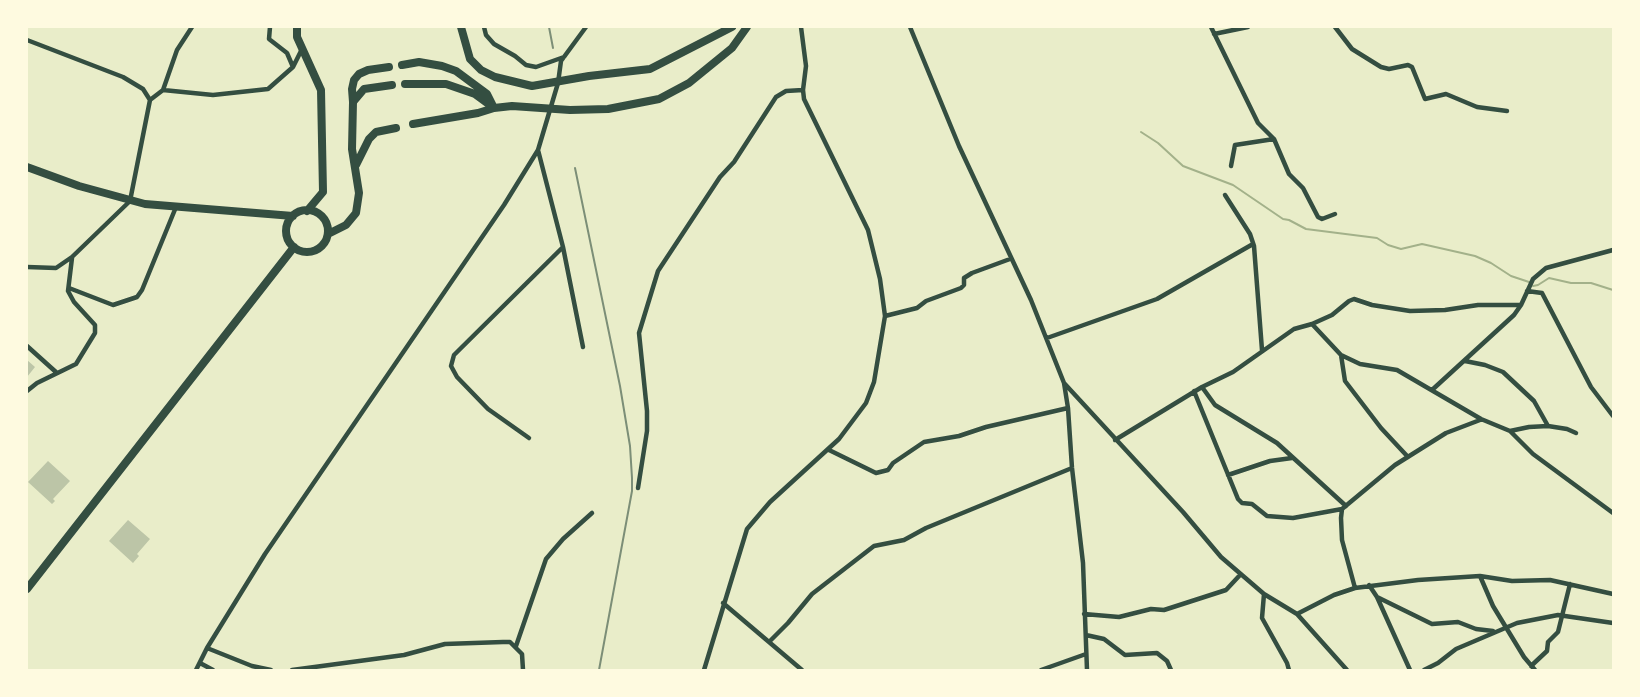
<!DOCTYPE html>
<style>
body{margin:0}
#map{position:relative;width:1640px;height:697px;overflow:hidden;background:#e9edc9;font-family:Signika,sans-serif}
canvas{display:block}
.frame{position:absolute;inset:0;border:28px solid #fefae0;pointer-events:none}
</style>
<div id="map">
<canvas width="1640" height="697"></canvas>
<div class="frame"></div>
</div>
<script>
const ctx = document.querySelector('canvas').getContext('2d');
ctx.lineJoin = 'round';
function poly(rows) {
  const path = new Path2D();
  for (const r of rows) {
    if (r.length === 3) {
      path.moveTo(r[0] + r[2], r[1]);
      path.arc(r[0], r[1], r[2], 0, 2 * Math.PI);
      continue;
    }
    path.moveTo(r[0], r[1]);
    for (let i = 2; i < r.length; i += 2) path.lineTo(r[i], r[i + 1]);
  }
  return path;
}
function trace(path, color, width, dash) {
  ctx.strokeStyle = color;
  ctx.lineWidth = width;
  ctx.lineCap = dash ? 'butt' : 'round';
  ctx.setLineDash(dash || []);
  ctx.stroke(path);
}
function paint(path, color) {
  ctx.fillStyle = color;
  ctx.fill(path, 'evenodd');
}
const stream = poly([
 [1141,132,1158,143,1183,166,1233,185,1283,219,1289,220,1306,229,1377,238,1388,245,1401,249,1422,244,1475,256,1491,263,1511,276,1529,282],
 [1533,286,1538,285,1549,278,1571,283,1591,283,1613,290]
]);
const building = poly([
 [27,360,35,367,27,377],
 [48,461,70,481,53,499,55,501,52,504,28,482],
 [128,520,150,539,137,554,139,556,133,563,109,541]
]);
const minor = poly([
 [270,27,269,39,287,53,293,67],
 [484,27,486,35,494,44,515,56,526,65,536,67,564,57],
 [910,27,959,146,1031,300,1064,383,1068,408,1072,468,1083,563,1087,670],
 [1211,27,1258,123,1274,139,1289,174,1303,188,1318,217,1322,219,1335,214],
 [1335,27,1352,49,1381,67,1389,69,1408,65,1412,67,1425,99,1446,94,1477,107,1507,111],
 [1214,34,1248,27],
 [27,40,123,77,143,89,150,100,130,201,72,257,56,268,27,267],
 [163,90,213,95,268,89,293,67,302,49],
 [150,100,163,90,177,50,192,27],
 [538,150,563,247,583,347],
 [1231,166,1235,145,1274,139],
 [1225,195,1250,234,1254,246,1262,350],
 [69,288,113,305,137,297,142,290,176,207],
 [1527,291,1542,293,1591,387,1613,416],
 [885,316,917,308,926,301,961,288,964,285,964,278,972,273,1010,259],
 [1312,324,1332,315,1349,301,1354,299,1372,305,1410,311,1445,310,1478,305,1521,305],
 [1047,338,1157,299,1253,244],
 [27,346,57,373],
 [1341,355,1345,381,1381,428,1408,457],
 [1465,361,1485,365,1503,372,1534,401,1548,426],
 [1064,383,1183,512,1221,557,1264,594,1297,614,1347,670],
 [1202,387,1215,405,1277,443,1346,506],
 [1432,390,1514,315,1521,305,1533,279,1546,268,1613,250],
 [27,391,37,383,76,364,95,333,95,325,74,302,68,291,72,258],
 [1194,391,1238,499,1242,503,1252,504,1267,516,1293,518,1342,509],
 [1510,431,1529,427,1548,426,1567,429,1576,433],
 [529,438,488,409,457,377,451,366,454,355,563,247],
 [1115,440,1202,387,1233,372,1294,329,1312,324,1341,355,1360,364,1397,370,1481,419,1510,431,1533,454,1613,513],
 [829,450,876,473,888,470,893,463,924,442,959,436,986,427,1068,408],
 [1228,475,1270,461,1292,458],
 [638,488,647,431,647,411,639,333,658,271,720,177,734,162,776,97,786,91,803,90],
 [1480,576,1493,606,1524,657,1535,670],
 [1369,585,1377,597,1410,670],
 [1355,588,1342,540,1341,518,1342,509,1395,465,1446,433,1480,420],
 [1264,594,1262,618,1287,663,1289,670],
 [1377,597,1432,624,1458,622,1476,629,1493,631],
 [723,603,802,670],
 [1084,614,1119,617,1151,609,1164,610,1226,590,1240,575],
 [1297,614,1334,595,1355,588,1418,580,1480,576,1512,581,1550,580,1613,594],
 [1086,635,1104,639,1125,655,1157,653,1167,661,1171,670],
 [769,642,788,623,812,594,874,546,904,540,926,528,1072,468],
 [516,646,546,559,563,539,592,513],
 [207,648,252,666,271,670],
 [200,663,213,670],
 [1531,666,1547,651,1548,642,1558,632,1570,584],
 [196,670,207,648,265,554,504,205,538,150,558,83,561,61,586,27],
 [292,670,404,655,445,644,503,642,510,642,522,654,523,670],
 [704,670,747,529,770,502,839,439,866,403,874,382,885,316,880,279,868,230,804,99,803,90,806,66,801,27],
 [1041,670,1086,654],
 [1424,670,1438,663,1456,649,1517,623,1558,615,1613,623]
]);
const trunk = poly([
 [297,27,297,37,321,90,323,192,307,211],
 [461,27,470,59,481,70,495,77,532,86,589,76,650,69,732,27],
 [402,65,419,62,442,66,456,71,487,94,494,108,478,113,413,124],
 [405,84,446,84,475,94,494,108,512,106,570,110,608,109,659,99,689,83,732,48,747,27],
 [353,102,352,89,354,80,359,74,368,70,389,67],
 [356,165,369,139,376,132,396,128],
 [27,167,79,186,145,204,293,216],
 [307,231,21],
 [328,234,346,225,356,213,359,193,352,149,353,102,364,89,392,85],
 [27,589,294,247]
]);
const rail = poly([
 [549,27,553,48],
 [575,168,620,386,630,446,632,478,632,491,599,670]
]);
trace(stream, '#a3b18a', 2);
paint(building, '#bcc5a7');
trace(minor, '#344e41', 4.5);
trace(trunk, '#344e41', 8);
trace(rail, '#7c8e77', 2);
</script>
